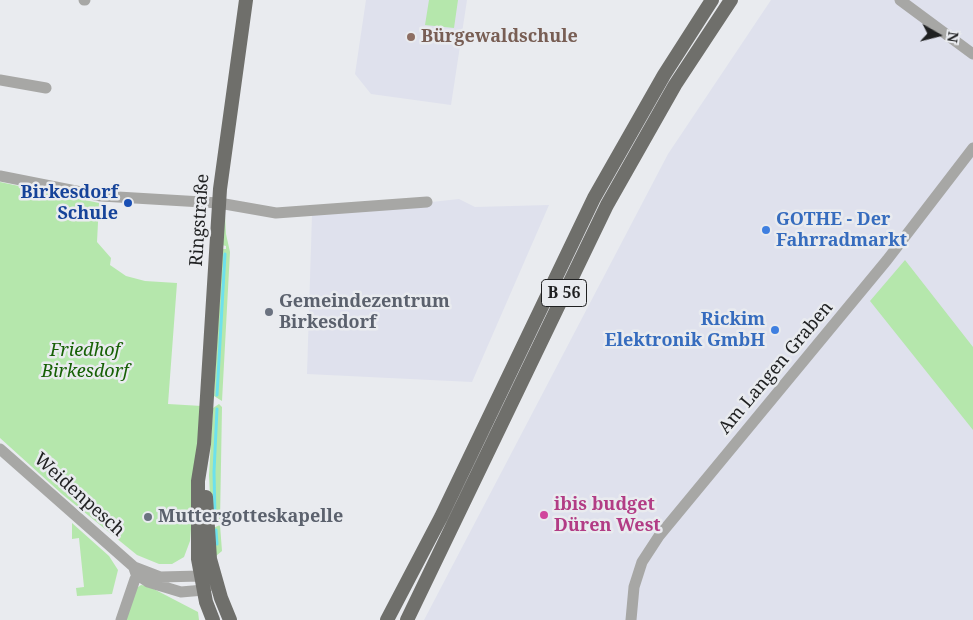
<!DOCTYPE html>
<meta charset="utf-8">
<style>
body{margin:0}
#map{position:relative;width:973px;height:620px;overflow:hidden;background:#e9ebef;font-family:"Noto Serif",serif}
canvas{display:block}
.north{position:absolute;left:913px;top:10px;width:50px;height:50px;-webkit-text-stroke:4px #e9ebef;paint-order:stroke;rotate:98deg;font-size:14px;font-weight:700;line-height:20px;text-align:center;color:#1f2021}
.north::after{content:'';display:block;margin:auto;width:18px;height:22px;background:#1f2021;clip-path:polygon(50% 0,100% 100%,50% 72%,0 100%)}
</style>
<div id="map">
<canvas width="973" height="620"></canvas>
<div class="north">N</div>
</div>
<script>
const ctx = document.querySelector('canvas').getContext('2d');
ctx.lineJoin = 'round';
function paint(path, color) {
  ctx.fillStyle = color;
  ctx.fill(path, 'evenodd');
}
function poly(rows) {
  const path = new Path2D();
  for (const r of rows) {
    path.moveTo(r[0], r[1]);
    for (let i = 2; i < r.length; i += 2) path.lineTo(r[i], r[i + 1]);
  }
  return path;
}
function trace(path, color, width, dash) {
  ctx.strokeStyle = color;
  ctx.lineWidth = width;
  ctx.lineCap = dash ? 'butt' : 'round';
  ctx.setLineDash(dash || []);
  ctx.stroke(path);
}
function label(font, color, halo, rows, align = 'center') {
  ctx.font = font + ' "Noto Serif",serif';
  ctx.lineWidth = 5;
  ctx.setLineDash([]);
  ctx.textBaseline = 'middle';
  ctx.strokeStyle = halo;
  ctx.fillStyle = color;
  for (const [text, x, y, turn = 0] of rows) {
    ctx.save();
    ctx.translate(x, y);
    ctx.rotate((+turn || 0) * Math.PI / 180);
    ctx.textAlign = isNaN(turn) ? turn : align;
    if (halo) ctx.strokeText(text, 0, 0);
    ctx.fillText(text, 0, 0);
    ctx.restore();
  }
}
const built = poly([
 [366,0,467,0,451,105,371,94,355,74],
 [771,0,973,0,973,620,424,620,668,154],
 [459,199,475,207,549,205,472,382,307,374,312,215]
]);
const green = poly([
 [429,0,458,0,454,28,425,25],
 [0,182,99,203,97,242,111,258,110,265,126,276,145,281,177,283,168,404,202,406,190,541,184,557,172,564,159,564,137,555,62,494,0,438],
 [225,215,226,234,230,252,222,401,214,396,222,249,226,249,226,246,222,245],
 [905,260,973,347,973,430,870,301],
 [219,404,222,407,220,521,211,518,209,475,213,408],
 [72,523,109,556,118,570,112,594,77,596,76,588,84,587,79,538,72,539],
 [220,525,222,551,216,556,213,528],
 [141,585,148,586,198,612,199,620,125,620,135,589]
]);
const stream = poly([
 [217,395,225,254],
 [215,517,214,472,217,409],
 [216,530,217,544]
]);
const minor = poly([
 [84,0,85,0],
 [900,0,973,54],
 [0,80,46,88],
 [0,176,101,196,219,203,276,213,427,202],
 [0,449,134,567,160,577,201,576,209,579],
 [134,568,136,574,148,582,181,592,204,590,210,585],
 [121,620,135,579,144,571],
 [631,620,634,587,642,562,659,536,887,260,973,148]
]);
const major = poly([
 [206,497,210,559,221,598,230,620],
 [213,620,206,602,198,559,198,481,204,444,220,189,246,0],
 [387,620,441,517,594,198,664,75,712,0],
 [407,620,607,205,675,85,731,0]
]);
const markers = [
 [411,37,5,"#8d6e63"],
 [128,203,5,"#1a4fb4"],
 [766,230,5,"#3f7fe0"],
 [269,312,5,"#6b7280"],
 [775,330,5,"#3f7fe0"],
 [544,515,5,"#d1479c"],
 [148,517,5,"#6b7280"]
];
const shields = [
 [564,293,45]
];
const shieldNames = [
 ["B 56",564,293]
];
const educationNames = [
 ["Bürgewaldschule",421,37]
];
const transitNames = [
 ["Birkesdorf",118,193],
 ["Schule",118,214]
];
const streetNames = [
 ["Ringstraße",200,220,-86],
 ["Am Langen Graben",776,368,-50],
 ["Weidenpesch",79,495,42]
];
const shopNames = [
 ["GOTHE - Der",776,220],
 ["Fahrradmarkt",776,241],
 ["Rickim",765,320,"right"],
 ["Elektronik GmbH",765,341,"right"]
];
const worshipNames = [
 ["Gemeindezentrum",279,302],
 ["Birkesdorf",279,323],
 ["Muttergotteskapelle",158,517]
];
const parkNames = [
 ["Friedhof",85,351],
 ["Birkesdorf",85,372]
];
const hotelNames = [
 ["ibis budget",554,505],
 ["Düren West",554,526]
];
paint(built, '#dfe1ed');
paint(green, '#b5e7ac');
trace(stream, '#6de1ed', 3);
trace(minor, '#a7a7a5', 11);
trace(major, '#6f6f6b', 14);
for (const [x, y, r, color] of markers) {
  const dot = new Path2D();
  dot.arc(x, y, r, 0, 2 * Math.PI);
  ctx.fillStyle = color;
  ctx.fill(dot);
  trace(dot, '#e9ebef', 2);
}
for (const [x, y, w] of shields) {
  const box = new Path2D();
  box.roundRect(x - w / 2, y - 13.5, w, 27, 4);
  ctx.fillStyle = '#e9ebef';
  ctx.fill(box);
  trace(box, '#1f2021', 1);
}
label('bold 16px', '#1f2021', null, shieldNames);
label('bold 18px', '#785e54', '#e9ebef', educationNames, 'left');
label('bold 18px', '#164399', '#e9ebef', transitNames, 'right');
label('18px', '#1f2021', '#e9ebef', streetNames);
label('bold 18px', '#366cbe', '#e9ebef', shopNames, 'left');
label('bold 18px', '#5b616d', '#e9ebef', worshipNames, 'left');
label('italic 18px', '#166005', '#e9ebef', parkNames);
label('bold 18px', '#b23c85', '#e9ebef', hotelNames, 'left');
</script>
